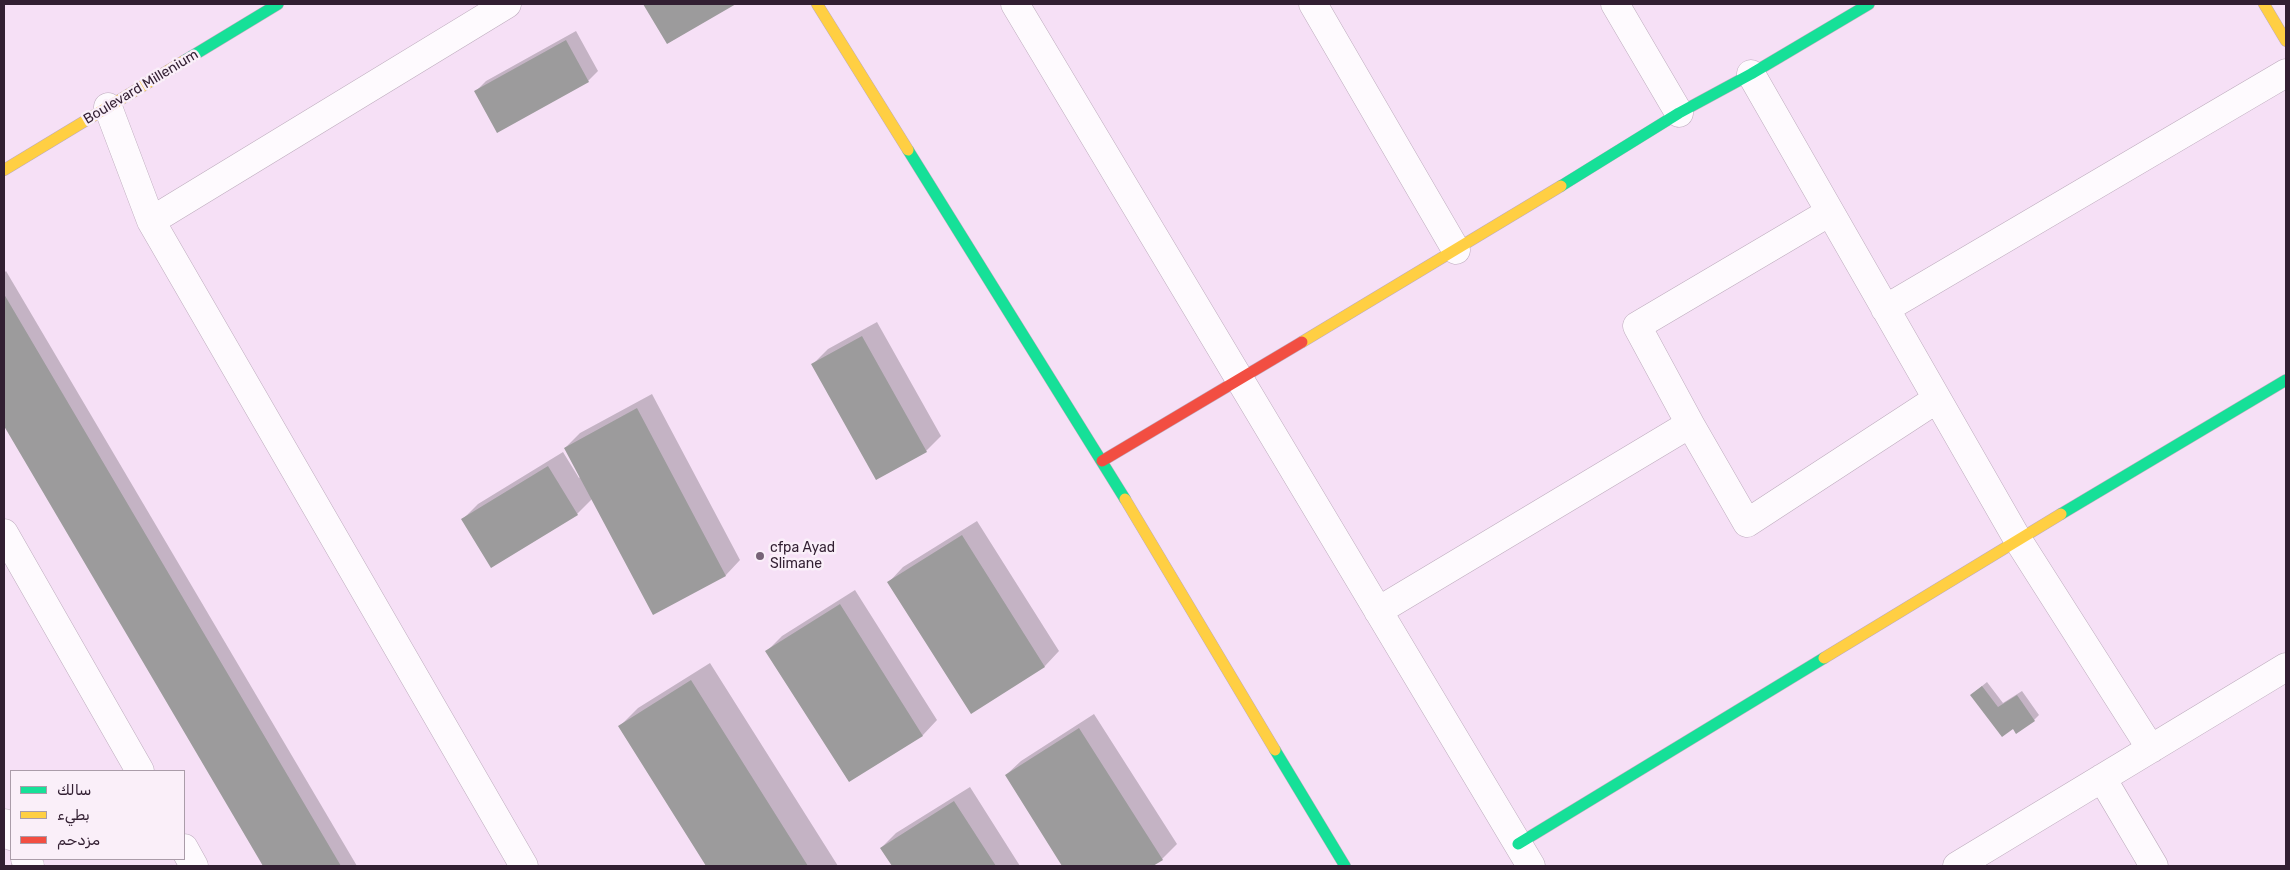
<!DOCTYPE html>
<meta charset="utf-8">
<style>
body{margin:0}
#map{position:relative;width:2290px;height:870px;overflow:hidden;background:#f6e0f6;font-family:Rubik,Cairo,sans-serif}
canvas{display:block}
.frame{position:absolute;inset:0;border:5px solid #321f32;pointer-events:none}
.legend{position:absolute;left:10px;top:770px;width:175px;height:90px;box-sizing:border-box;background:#faeff9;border:1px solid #aa9ca9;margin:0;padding:6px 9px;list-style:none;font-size:15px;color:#321f32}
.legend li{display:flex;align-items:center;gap:10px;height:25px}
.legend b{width:25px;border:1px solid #aa9ca9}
</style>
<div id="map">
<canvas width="2290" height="870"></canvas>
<div class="frame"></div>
<ul class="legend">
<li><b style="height:6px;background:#16e098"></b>سالك</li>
<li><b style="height:6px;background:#ffcf43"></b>بطيء</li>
<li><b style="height:6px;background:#f24e42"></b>مزدحم</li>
</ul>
</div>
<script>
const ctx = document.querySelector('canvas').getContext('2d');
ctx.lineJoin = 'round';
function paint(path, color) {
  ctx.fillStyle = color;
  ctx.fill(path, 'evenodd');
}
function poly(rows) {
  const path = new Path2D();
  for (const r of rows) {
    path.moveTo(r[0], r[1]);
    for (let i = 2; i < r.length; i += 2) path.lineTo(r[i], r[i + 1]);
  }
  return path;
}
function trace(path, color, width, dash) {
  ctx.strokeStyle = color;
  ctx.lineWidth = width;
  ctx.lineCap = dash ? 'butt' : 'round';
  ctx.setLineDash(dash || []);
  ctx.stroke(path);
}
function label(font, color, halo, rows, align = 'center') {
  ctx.font = font + ' Rubik,sans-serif';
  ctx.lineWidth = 5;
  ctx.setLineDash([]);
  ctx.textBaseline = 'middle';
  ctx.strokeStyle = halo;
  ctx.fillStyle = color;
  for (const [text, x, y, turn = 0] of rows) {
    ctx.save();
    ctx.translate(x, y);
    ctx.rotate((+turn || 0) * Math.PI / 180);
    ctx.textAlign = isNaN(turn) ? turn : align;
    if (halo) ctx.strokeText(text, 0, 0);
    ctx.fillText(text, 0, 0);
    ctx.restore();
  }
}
const shadow = poly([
 [645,4,733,4,668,43],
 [576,31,598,71,588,81,476,91,486,81],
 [6,271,357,866,265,866,4,424,4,273],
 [877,322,941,436,926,451,813,364,828,349],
 [652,394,740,560,726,575,653,613,592,499,577,514,463,519,478,504,563,452,579,478,580,477,565,448,580,433],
 [977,521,1059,651,1045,666,971,712,889,582,903,567],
 [855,590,937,720,923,735,849,781,767,651,782,636],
 [710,663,838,866,708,866,620,726,638,708],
 [1987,682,2003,703,2022,691,2039,715,2034,720,2013,727,1971,695],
 [1094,714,1177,844,1162,859,1150,866,1064,866,1006,775,1021,761],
 [970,787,1020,866,893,866,881,848,896,833]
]);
const building = poly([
 [643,4,736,4,667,44],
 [566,40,589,82,497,133,474,91],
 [4,294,341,866,263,866,4,426],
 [862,336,927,452,876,480,811,364],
 [637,408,726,576,653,615,564,448],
 [548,466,578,515,491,568,461,519],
 [962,535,1045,667,971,714,887,582],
 [840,604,923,736,849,782,765,651],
 [691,680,808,866,706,866,618,726],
 [1982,686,1998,707,2017,695,2035,721,2016,734,2013,729,2002,737,1970,695],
 [1079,728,1163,860,1153,866,1062,866,1005,775],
 [954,801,996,866,892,866,880,848]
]);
const street = poly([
 [1015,4,1531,866],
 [1313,4,1456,250],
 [1615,4,1679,113],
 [1751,74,2018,540,2151,749],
 [108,107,151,221,524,866],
 [151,221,507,4],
 [1885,309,2286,73],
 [1690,424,1637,326,1830,212],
 [4,533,140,771],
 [1378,611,1690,424,1747,523,1937,399],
 [2102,778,2154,866],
 [4,823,11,836],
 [184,848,194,866],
 [25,859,30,866],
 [1957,866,2286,667]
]);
const fast = poly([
 [184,61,278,4],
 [908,150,1125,499],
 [1561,186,1679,113,1751,74,1869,4],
 [2061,514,2286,380],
 [1275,750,1345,866],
 [1518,844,1824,658]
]);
const slow = poly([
 [817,4,908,150],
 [2264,4,2286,41],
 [4,170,184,61],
 [1302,342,1561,186],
 [1125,499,1275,750],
 [1824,658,2061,514]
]);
const jam = poly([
 [1102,461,1302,342]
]);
const markers = [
 [760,556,5,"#776377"]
];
const streetNames = [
 ["Boulevard Millenium",141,87,-31]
];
const poiNames = [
 ["cfpa Ayad",770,548],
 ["Slimane",770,564]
];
paint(shadow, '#0003');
paint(building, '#9c9b9c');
trace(street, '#bdabbd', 29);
trace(fast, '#bdabbd', 12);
trace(slow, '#bdabbd', 12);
trace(jam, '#bdabbd', 12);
trace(street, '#fefafe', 28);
trace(fast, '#16e098', 11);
trace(slow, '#ffcf43', 11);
trace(jam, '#f24e42', 11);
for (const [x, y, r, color] of markers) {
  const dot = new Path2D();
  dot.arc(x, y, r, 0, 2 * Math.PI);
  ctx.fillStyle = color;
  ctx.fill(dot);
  trace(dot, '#faeff9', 2);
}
label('14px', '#321f32', '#faeff9', streetNames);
label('14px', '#321f32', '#faeff9', poiNames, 'left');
</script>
